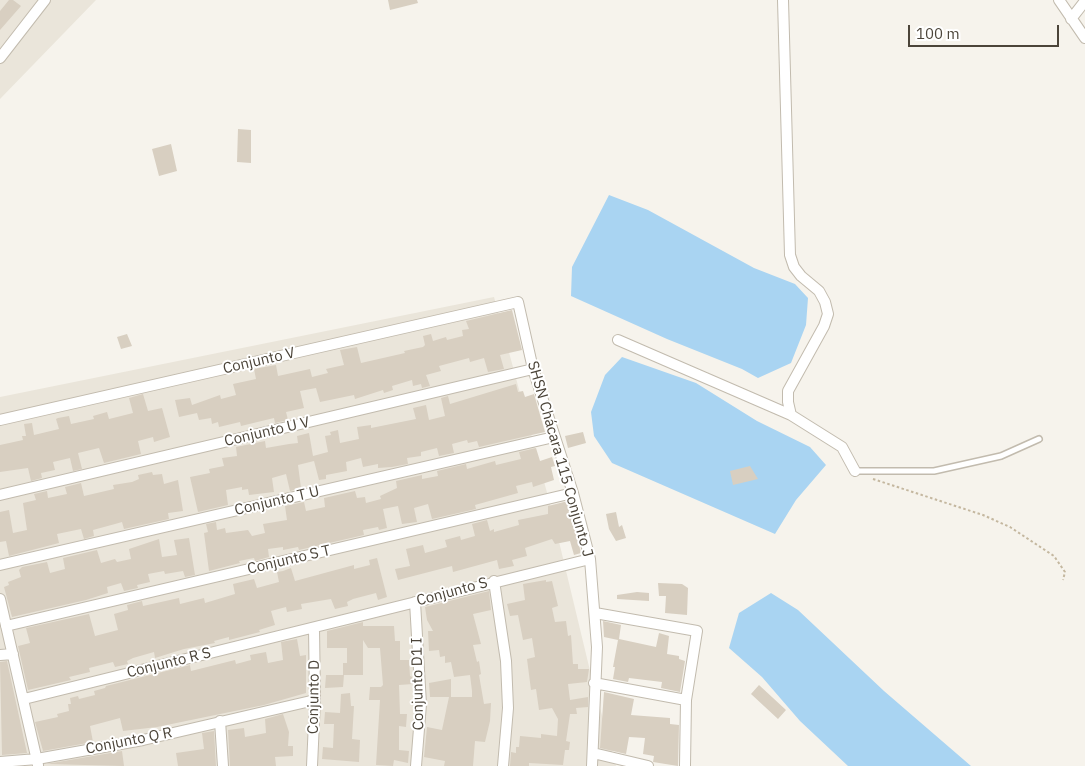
<!DOCTYPE html>
<meta charset="utf-8">
<style>
body{margin:0}
#map{position:relative;width:1085px;height:766px;overflow:hidden;background:#f6f3ec;font-family:"IBM Plex Sans",sans-serif}
canvas{display:block}
.scale{position:absolute;left:908px;top:25px;width:151px;height:22px;box-sizing:border-box;border:2px solid #4b4439;border-top:0;padding-left:6px;font-size:15px;line-height:18px;white-space:nowrap;color:#4b4439;-webkit-text-stroke:4px #fff;paint-order:stroke}
</style>
<div id="map">
<canvas width="1085" height="766"></canvas>
<div class="scale">100 m</div>
</div>
<script>
const ctx = document.querySelector('canvas').getContext('2d');
ctx.lineJoin = 'round';
function paint(path, color) {
  ctx.fillStyle = color;
  ctx.fill(path, 'evenodd');
}
function poly(rows) {
  const path = new Path2D();
  for (const r of rows) {
    path.moveTo(r[0], r[1]);
    for (let i = 2; i < r.length; i += 2) path.lineTo(r[i], r[i + 1]);
  }
  return path;
}
function trace(path, color, width, dash) {
  ctx.strokeStyle = color;
  ctx.lineWidth = width;
  ctx.lineCap = dash ? 'butt' : 'round';
  ctx.setLineDash(dash || []);
  ctx.stroke(path);
}
function label(font, color, halo, rows, align = 'center') {
  ctx.font = font + ' "IBM Plex Sans",sans-serif';
  ctx.lineWidth = 4;
  ctx.setLineDash([]);
  ctx.textBaseline = 'middle';
  ctx.strokeStyle = halo;
  ctx.fillStyle = color;
  for (const [text, x, y, turn = 0] of rows) {
    ctx.save();
    ctx.translate(x, y);
    ctx.rotate((+turn || 0) * Math.PI / 180);
    ctx.textAlign = isNaN(turn) ? turn : align;
    if (halo) ctx.strokeText(text, 0, 0);
    ctx.fillText(text, 0, 0);
    ctx.restore();
  }
}
const residential = poly([
 [0,0,96,0,0,99],
 [494,297,549,500,592,679,616,766,0,766,0,397]
]);
const water = poly([
 [609,195,648,210,754,268,795,284,808,298,806,325,791,363,758,378,742,369,667,339,571,296,572,267],
 [622,357,696,383,757,421,810,447,826,465,796,500,775,534,612,463,594,436,591,412,605,375],
 [771,593,798,610,884,691,971,766,848,766,800,721,762,677,729,648,739,613]
]);
const building = poly([
 [9,0,13,0,21,6,0,30,0,11],
 [388,0,417,0,418,3,390,10],
 [238,129,251,130,251,163,237,162],
 [171,144,177,171,159,176,152,149],
 [512,310,522,350,500,355,504,369,488,372,484,358,470,362,469,358,439,366,441,371,426,375,430,386,422,388,421,384,413,386,412,380,392,386,393,390,384,393,383,390,355,399,354,395,320,402,316,388,300,391,304,408,286,412,288,420,275,423,274,418,241,426,240,422,219,427,218,422,212,424,211,418,199,420,197,413,179,417,175,400,190,398,192,405,220,395,221,399,236,395,233,384,256,379,254,369,276,365,278,376,310,369,312,377,328,373,326,369,344,365,340,350,357,347,361,363,405,353,404,351,423,347,425,345,423,336,431,334,433,341,446,337,447,340,463,336,462,330,469,329,466,321],
 [127,334,132,346,121,349,117,337],
 [516,384,518,392,523,391,525,397,534,394,545,432,479,447,477,441,468,443,467,440,452,444,454,453,439,456,437,448,421,452,421,456,407,458,408,464,392,467,378,468,378,464,363,467,361,458,346,462,347,471,326,475,326,479,319,480,314,461,298,465,301,488,290,491,286,474,272,478,274,492,249,495,248,489,242,490,242,487,226,490,228,505,198,512,190,477,210,473,209,469,224,466,222,458,237,456,236,447,265,441,266,448,289,444,298,443,297,436,309,433,313,456,328,452,325,436,331,435,330,432,338,430,340,443,359,439,357,427,371,425,371,428,416,419,413,408,426,405,429,420,445,416,441,398,448,396,450,404],
 [143,394,148,411,162,408,170,437,154,442,153,437,138,441,141,454,104,463,99,448,78,453,82,469,73,471,70,458,53,462,55,470,41,473,42,478,31,481,28,468,0,472,0,445,23,440,22,436,26,436,24,424,32,423,34,435,59,429,56,419,58,418,69,416,71,424,94,419,93,416,107,412,109,419,133,413,129,398],
 [583,432,586,443,568,448,565,436],
 [536,448,540,461,552,457,555,466,551,467,554,480,533,487,532,482,516,486,518,493,475,505,476,509,432,519,428,504,414,508,417,522,402,524,398,506,383,509,387,528,379,530,378,527,363,530,364,535,299,550,298,547,283,550,283,547,268,549,269,557,255,561,254,558,239,561,240,563,209,571,204,533,208,532,206,524,216,522,217,530,225,528,226,533,248,530,252,536,265,533,263,524,287,520,285,506,304,502,306,511,325,507,324,498,355,491,357,498,365,497,366,503,381,499,380,496,397,488,396,481,422,475,422,479,438,476,437,471,466,464,467,469,495,461,496,465,521,459,519,452],
 [750,466,758,479,733,485,730,471],
 [152,472,153,475,162,474,164,484,178,480,183,511,168,513,169,519,124,529,122,522,115,524,93,530,94,536,84,539,81,529,57,534,59,543,9,556,6,541,0,542,0,512,9,510,13,533,27,530,23,503,36,500,34,494,47,491,48,498,67,494,65,487,81,483,84,496,114,489,113,485,132,482,139,479,138,475],
 [568,501,581,553,574,555,570,541,555,544,552,539,525,548,527,556,512,560,514,566,499,569,497,560,453,572,452,566,398,580,395,569,410,566,406,549,423,545,425,553,447,547,445,540,460,536,461,540,475,536,472,524,487,520,490,531,494,529,494,532,519,525,518,520,548,514,548,506],
 [616,512,619,527,622,525,626,538,616,541,609,529,606,514],
 [189,538,195,575,185,577,183,571,165,574,164,571,148,574,150,582,137,585,138,588,124,591,121,583,107,587,108,593,86,600,12,617,4,587,9,585,8,582,21,577,19,570,22,567,47,562,50,573,65,569,63,558,97,550,101,563,115,559,117,562,131,559,129,549,159,539,162,557,177,555,174,540],
 [377,558,387,597,378,600,376,593,353,599,347,602,348,606,335,609,331,599,301,604,302,609,287,612,286,607,271,611,275,625,259,630,260,632,229,640,229,637,214,641,215,643,184,649,155,658,154,652,133,658,127,661,128,664,115,667,113,662,89,668,90,672,69,677,71,680,28,690,18,646,30,643,26,628,89,614,95,636,118,630,114,614,128,610,127,605,142,601,143,606,179,598,180,604,204,598,205,603,235,594,233,584,254,579,257,588,279,582,277,572,283,571,291,568,295,581,354,565,354,569,370,565,369,560],
 [546,580,546,582,552,581,558,606,552,608,555,622,566,621,568,636,571,635,573,664,578,664,578,669,589,669,587,682,568,684,570,700,588,697,588,707,576,708,577,714,570,714,566,741,570,742,569,750,565,750,563,765,529,763,529,766,510,766,511,752,516,753,516,747,519,747,520,736,541,738,541,734,557,736,558,719,552,708,539,710,536,689,531,690,527,659,535,657,532,638,523,640,518,615,510,616,507,604,525,600,523,584],
 [658,583,682,584,688,588,687,615,665,613,666,596,659,596],
 [489,591,491,610,473,614,481,644,473,645,477,662,479,661,481,674,479,675,484,704,491,703,490,721,485,742,475,741,473,766,444,766,445,761,424,757,427,727,442,730,449,697,430,697,429,683,451,679,451,697,472,697,472,691,470,675,454,677,451,662,445,663,445,656,440,657,439,650,429,651,428,631,433,631,427,620,425,607],
 [637,592,649,593,649,601,617,599,617,595],
 [603,621,621,625,619,639,656,647,659,633,669,636,667,654,679,656,679,659,685,661,680,692,661,688,662,682,629,678,628,682,613,679,615,667,613,667,618,640,604,637],
 [363,622,363,626,394,626,395,641,400,641,400,660,409,660,410,676,412,677,413,684,399,685,400,714,407,714,406,727,399,726,399,750,409,751,408,763,394,760,393,766,376,765,380,700,369,700,370,687,381,687,383,685,380,648,368,648,363,640,363,675,344,675,343,687,325,688,326,675,343,675,343,663,347,663,347,648,327,648,327,631],
 [297,639,300,656,306,655,306,693,264,705,157,727,123,731,120,718,90,726,93,742,43,751,35,722,58,717,57,714,69,711,68,704,71,704,70,698,78,696,79,699,95,695,94,691,105,688,106,686,190,665,191,671,235,660,236,664,251,660,250,655,266,652,268,663,283,660,281,642],
 [7,661,27,753,2,755,0,662],
 [759,685,786,710,778,719,751,694],
 [604,692,634,699,631,715,670,718,670,724,679,725,678,766,653,762,654,756,643,754,645,738,629,737,626,754,600,748],
 [350,693,351,706,354,706,352,739,360,740,359,762,322,759,323,747,333,748,334,724,324,724,325,712,340,713,341,694],
 [283,714,289,732,288,746,293,746,293,756,275,757,276,766,230,766,228,730,244,728,245,737,266,733,265,719],
 [214,731,216,766,178,766,176,753,204,749,202,733],
 [122,751,124,766,46,764]
]);
const path = poly([
 [873,479,983,515,1010,527,1054,556,1065,572,1063,580]
]);
const service = poly([
 [855,471,934,471,1001,456,1039,439]
]);
const minor = poly([
 [783,0,790,255,794,267,801,276,819,291,825,302,828,314,824,326,788,391,788,402,791,415],
 [1059,0,1085,38],
 [1071,19,1085,1],
 [0,58,45,0],
 [618,340,791,415,842,447,855,471],
 [0,420,518,302,533,369,573,493,590,559,597,647,592,766],
 [0,495,533,369],
 [0,565,554,437],
 [494,581,506,661,508,708,503,766],
 [0,599,38,765],
 [415,602,421,704,416,766],
 [595,613,697,631,686,700,685,766],
 [6,626,573,493],
 [0,655,13,654],
 [594,683,686,700],
 [24,699,590,559],
 [220,721,223,766],
 [593,753,648,766],
 [0,762,37,759,143,740,315,700],
 [312,766,315,700,314,628]
]);
const streetNames = [
 ["Conjunto V",259,361,-13],
 ["Conjunto U V",267,432,-13],
 ["SHSN Chácara 115 Conjunto J",560,459,74],
 ["Conjunto T U",277,501,-13],
 ["Conjunto S T",289,560,-13],
 ["Conjunto S",452,592,-15],
 ["Conjunto R S",169,663,-14],
 ["Conjunto D1 I",418,684,-91],
 ["Conjunto D",314,697,-89],
 ["Conjunto Q R",129,741,-11]
];
paint(residential, '#eae5da');
paint(water, '#a9d4f2');
paint(building, '#d8cfc1');
trace(service, '#c2bbae', 8);
trace(minor, '#c2bbae', 12);
trace(path, '#c4b79f', 2, [2.5, 2.5]);
trace(service, '#fff', 5);
trace(minor, '#fff', 10);
label('15px', '#4b4439', '#fff', streetNames);
</script>
